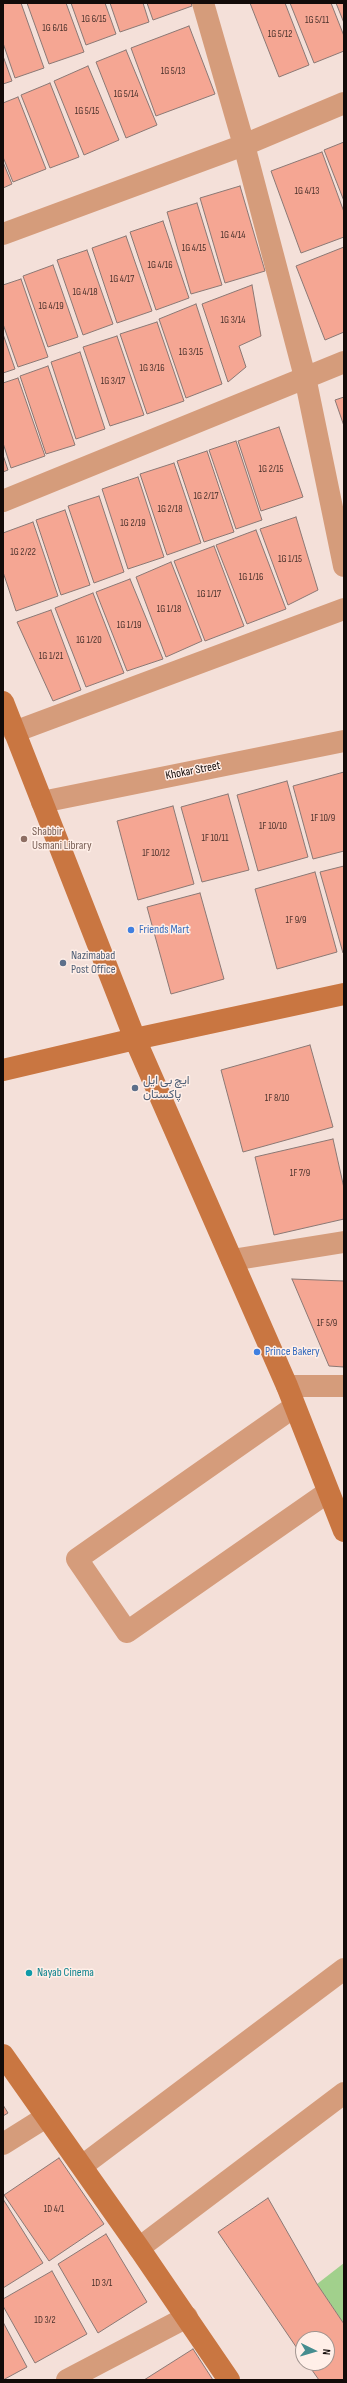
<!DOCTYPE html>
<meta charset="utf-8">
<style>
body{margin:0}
#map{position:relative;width:347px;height:2383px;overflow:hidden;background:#f4e0d9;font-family:"Sofia Sans Condensed",sans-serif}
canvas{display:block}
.frame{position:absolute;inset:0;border:4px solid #120b09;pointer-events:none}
.north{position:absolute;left:295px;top:2331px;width:40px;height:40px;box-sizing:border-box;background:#ffefe8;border:1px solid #a0948f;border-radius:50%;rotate:95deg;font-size:11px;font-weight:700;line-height:16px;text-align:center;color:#120b09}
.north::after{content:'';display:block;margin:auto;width:14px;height:18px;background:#468d8f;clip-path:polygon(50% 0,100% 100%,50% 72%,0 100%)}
</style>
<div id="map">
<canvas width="347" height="2383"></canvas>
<div class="frame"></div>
<div class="north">N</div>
</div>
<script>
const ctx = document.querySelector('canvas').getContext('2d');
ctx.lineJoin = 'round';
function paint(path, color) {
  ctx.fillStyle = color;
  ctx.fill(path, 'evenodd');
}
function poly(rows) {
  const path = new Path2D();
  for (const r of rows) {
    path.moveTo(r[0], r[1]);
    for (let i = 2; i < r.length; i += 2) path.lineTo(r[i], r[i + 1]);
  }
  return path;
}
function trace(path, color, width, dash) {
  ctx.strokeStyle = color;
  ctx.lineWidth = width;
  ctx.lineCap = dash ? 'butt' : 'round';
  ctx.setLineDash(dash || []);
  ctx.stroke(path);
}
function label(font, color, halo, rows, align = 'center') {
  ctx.font = font + ' "Sofia Sans Condensed",Vazirmatn,sans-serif';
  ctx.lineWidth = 3;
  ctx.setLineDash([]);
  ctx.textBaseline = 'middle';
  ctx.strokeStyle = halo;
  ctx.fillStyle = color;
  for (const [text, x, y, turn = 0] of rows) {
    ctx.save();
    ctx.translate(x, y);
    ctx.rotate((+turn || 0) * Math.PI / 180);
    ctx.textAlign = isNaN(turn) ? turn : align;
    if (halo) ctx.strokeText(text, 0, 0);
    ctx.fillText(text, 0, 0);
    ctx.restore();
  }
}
const green = poly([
 [344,2263,344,2324,317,2284]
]);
const building = poly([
 [3,3,21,3,44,68,15,78,3,43,3,3],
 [27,3,66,3,84,52,49,64,27,3],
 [71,3,105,3,116,34,86,45,71,3],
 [110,3,143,3,149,22,120,32,110,3],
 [147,3,191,3,192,6,153,20,147,3],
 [250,3,285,3,309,65,279,77,250,3],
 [290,3,331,3,344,36,344,51,314,63,290,3],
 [336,3,344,3,344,23,336,3],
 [189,26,215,94,156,116,131,48,189,26],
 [126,50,157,125,126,138,96,62,126,50],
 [3,56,12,81,3,84,3,56],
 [88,66,119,140,84,155,54,81,88,66],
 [50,83,79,157,50,168,21,95,50,83],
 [18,97,46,169,13,182,3,157,3,103,18,97],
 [344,142,344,201,324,150,344,142],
 [322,152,344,212,344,237,301,253,271,171,322,152],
 [3,162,12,184,3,188,3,162],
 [240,186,265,271,225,283,200,198,240,186],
 [197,203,222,285,191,294,167,212,197,203],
 [163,221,189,298,156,310,130,232,163,221],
 [126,236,152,311,117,323,92,248,126,236],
 [344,247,344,332,325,340,296,266,344,247],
 [87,250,113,324,83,335,57,260,87,250],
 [53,265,78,337,48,347,23,276,53,265],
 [21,279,48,357,18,367,3,324,3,285,21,279],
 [252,285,261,336,239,346,246,367,228,382,202,304,252,285],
 [196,304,222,384,186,398,159,319,196,304],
 [157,322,184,401,147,414,120,334,157,322],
 [3,334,15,369,3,373,3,334],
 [117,336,144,415,110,426,83,347,117,336],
 [80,352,105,429,76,439,51,362,80,352],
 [48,366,75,445,46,454,20,376,48,366],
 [18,378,45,456,11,468,3,443,3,383,18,378],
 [344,397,344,426,335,400,344,397],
 [279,427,303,497,261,511,238,441,279,427],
 [236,441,262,520,236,529,209,450,236,441],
 [207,451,234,532,204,542,177,461,207,451],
 [3,455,8,470,3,472,3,455],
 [174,463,201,543,167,555,140,474,174,463],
 [138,477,164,557,128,569,102,489,138,477],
 [99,496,124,572,94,583,68,506,99,496],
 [65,510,90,585,61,595,36,520,65,510],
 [296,517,318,590,288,605,260,529,296,517],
 [33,522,58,596,16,611,3,572,3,533,33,522],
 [256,530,286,609,247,624,216,545,256,530],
 [214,546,244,626,205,641,174,561,214,546],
 [171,562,202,641,166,657,136,577,171,562],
 [130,579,163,659,127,671,96,592,130,579],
 [93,593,124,673,86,687,55,608,93,593],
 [51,610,81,690,53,701,17,622,51,610],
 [344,772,344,851,313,859,293,786,344,772],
 [287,781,308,857,258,871,237,795,287,781],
 [228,794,249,870,202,882,181,807,228,794],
 [173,806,194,884,138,900,117,821,173,806],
 [344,866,344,952,343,953,320,872,344,866],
 [315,872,337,952,277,969,255,889,315,872],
 [200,893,224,979,171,994,147,907,200,893],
 [310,1045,333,1127,243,1152,221,1070,310,1045],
 [333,1139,344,1188,344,1219,274,1235,255,1157,333,1139],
 [292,1279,344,1281,344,1367,329,1366,292,1279],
 [3,2105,8,2113,3,2116,3,2105],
 [59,2158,104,2224,49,2261,4,2195,59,2158],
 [268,2198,317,2284,344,2324,344,2380,319,2380,307,2363,327,2363,327,2339,303,2339,303,2357,218,2232,268,2198],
 [3,2199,43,2263,3,2288,3,2199],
 [106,2234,147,2302,98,2333,58,2264,106,2234],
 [52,2271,87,2334,35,2363,3,2306,3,2299,52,2271],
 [3,2322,27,2367,3,2380,3,2322],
 [193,2349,213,2380,144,2380,193,2349]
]);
const street = poly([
 [203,3,244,145,305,377,344,566],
 [3,234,244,145,344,103],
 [3,501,344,362],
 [14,732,344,609],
 [42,802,344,741],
 [232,1260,344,1242],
 [287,1386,344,1386],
 [294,1407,77,1559,127,1632,328,1492],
 [3,2144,46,2117],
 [82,2166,344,1969],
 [139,2248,344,2093],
 [67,2380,187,2317]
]);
const secondary = poly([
 [3,702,135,1039,287,1386,344,1531],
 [3,1070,135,1039,344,994],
 [3,2055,139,2248,229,2380]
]);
const markers = [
 [24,839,4,"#8d6e63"],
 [131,930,4,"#3f7fe0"],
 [63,963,4,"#5c6f8a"],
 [135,1088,4,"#5c6f8a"],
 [257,1352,4,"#3f7fe0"],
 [29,1973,4,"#0f9aa8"]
];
const numberNames = [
 ["1G 6/15",94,19],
 ["1G 5/11",317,20],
 ["1G 6/16",55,28],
 ["1G 5/12",280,34],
 ["1G 5/13",173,71],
 ["1G 5/14",126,94],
 ["1G 5/15",87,111],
 ["1G 4/13",307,191],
 ["1G 4/14",233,235],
 ["1G 4/15",194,248],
 ["1G 4/16",160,265],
 ["1G 4/17",122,279],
 ["1G 4/18",85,292],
 ["1G 4/19",51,306],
 ["1G 3/14",233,320],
 ["1G 3/15",191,352],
 ["1G 3/16",152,368],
 ["1G 3/17",113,381],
 ["1G 2/15",271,469],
 ["1G 2/17",206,496],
 ["1G 2/18",170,509],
 ["1G 2/19",133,523],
 ["1G 2/22",23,552],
 ["1G 1/15",290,559],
 ["1G 1/16",251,577],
 ["1G 1/17",209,594],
 ["1G 1/18",169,609],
 ["1G 1/19",129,625],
 ["1G 1/20",89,640],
 ["1G 1/21",51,656],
 ["1F 10/9",323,818],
 ["1F 10/10",273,826],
 ["1F 10/11",215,838],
 ["1F 10/12",156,853],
 ["1F 9/9",296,920],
 ["1F 8/10",277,1098],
 ["1F 7/9",300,1173],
 ["1F 5/9",327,1323],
 ["1D 4/1",54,2209],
 ["1D 3/1",102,2283],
 ["1D 3/2",45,2320]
];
const streetNames = [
 ["Khokar Street",193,771,-11]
];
const educationNames = [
 ["Shabbir",32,832],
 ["Usmani Library",32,846]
];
const shopNames = [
 ["Friends Mart",139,930],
 ["Prince Bakery",265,1352]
];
const serviceNames = [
 ["Nazimabad",71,956],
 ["Post Office",71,970],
 ["ایچ بی ایل",143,1081],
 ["پاکستان",143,1095]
];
const cultureNames = [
 ["Nayab Cinema",37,1973]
];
paint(green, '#a1d08c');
paint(building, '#f5a693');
trace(building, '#8b7874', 1);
trace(street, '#d59c7b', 22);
trace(secondary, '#c97641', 22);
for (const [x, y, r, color] of markers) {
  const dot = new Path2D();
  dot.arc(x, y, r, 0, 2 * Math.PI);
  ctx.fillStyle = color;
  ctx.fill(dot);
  trace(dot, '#ffefe8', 1.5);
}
label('10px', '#4b322c', null, numberNames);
label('12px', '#120b09', '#ffefe8', streetNames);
label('12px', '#785e54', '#ffefe8', educationNames, 'left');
label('12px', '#366cbe', '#ffefe8', shopNames, 'left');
label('12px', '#4e5e75', '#ffefe8', serviceNames, 'left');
label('12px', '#0d838f', '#ffefe8', cultureNames, 'left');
</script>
